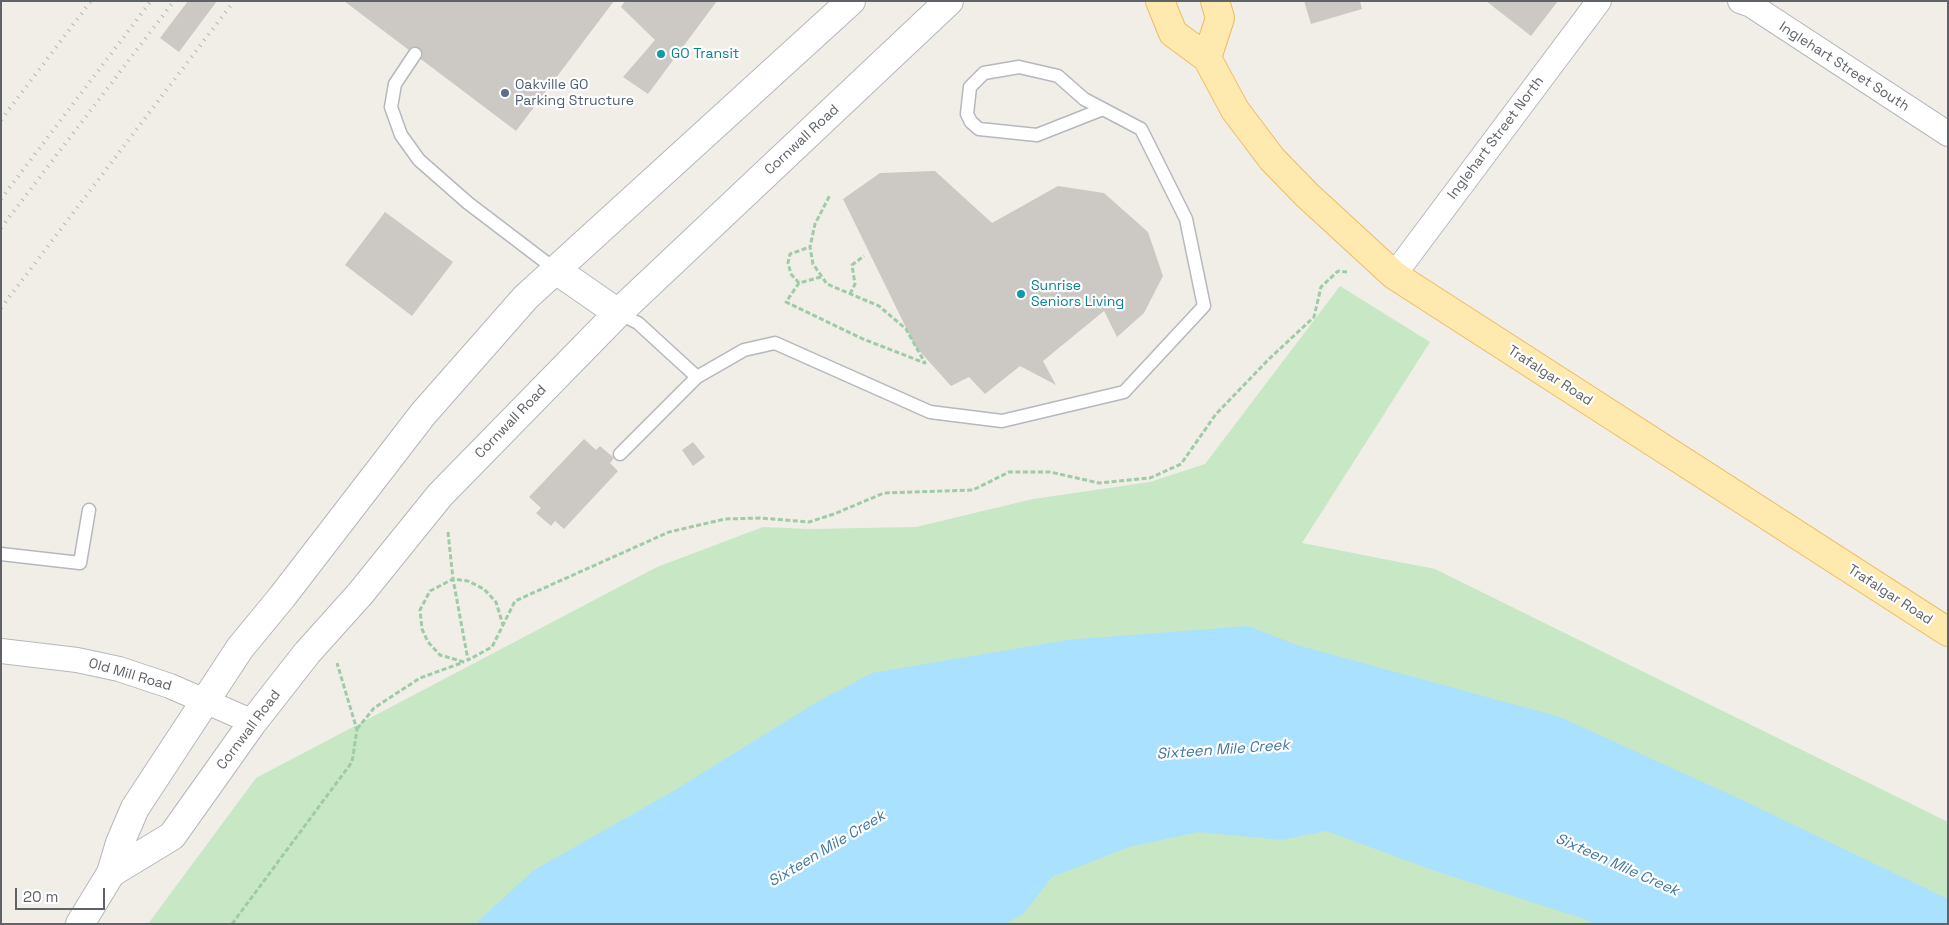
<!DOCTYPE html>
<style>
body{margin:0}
#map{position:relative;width:1949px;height:925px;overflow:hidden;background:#f1eee8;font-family:"Space Grotesk",sans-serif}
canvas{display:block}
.frame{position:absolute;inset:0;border:2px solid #5f6367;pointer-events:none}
.scale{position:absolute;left:15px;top:888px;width:90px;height:22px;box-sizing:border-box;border:2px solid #5f6367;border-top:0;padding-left:6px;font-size:15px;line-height:18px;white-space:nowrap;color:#5f6367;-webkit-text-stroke:4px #fff;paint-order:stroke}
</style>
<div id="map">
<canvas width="1949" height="925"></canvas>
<div class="frame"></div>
<div class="scale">20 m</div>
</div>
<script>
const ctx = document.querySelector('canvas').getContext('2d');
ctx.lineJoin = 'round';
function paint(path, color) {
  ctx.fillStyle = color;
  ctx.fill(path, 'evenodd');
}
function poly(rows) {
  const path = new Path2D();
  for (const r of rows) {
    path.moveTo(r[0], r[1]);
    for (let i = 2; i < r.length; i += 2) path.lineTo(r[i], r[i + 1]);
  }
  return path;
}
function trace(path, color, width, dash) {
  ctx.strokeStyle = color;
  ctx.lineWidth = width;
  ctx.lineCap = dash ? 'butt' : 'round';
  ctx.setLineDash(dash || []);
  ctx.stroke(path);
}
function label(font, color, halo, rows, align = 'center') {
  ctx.font = font + ' "Space Grotesk",sans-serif';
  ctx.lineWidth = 4.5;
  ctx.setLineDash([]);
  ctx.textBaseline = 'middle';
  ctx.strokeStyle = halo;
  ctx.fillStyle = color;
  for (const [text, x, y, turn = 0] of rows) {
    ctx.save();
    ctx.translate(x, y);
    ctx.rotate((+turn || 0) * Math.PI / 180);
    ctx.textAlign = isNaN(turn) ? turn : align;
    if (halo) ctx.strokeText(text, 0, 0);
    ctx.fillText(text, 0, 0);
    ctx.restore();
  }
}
const green = poly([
 [1340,286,1430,342,1302,543,1435,569,1948,822,1948,924,148,924,256,778,657,567,763,527,809,529,916,527,1033,499,1150,482,1205,464]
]);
const water = poly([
 [1248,626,1297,645,1560,717,1740,799,1948,899,1948,924,1594,924,1584,919,1435,871,1326,831,1282,840,1198,832,1129,847,1052,877,1023,914,1006,924,475,924,534,870,670,793,817,702,872,673,1067,640]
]);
const building = poly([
 [188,1,217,1,179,52,160,38],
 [344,1,614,1,516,131],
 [625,1,717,1,648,94,623,77,655,40,621,7],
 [1304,1,1360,1,1362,9,1311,24],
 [1486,1,1558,1,1531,36],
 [935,171,992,223,1058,186,1104,193,1148,232,1163,276,1144,313,1117,337,1104,311,1043,361,1056,385,1020,366,985,394,969,377,951,386,915,346,843,199,880,173],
 [385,212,453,262,412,316,345,265],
 [584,439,596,450,600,446,614,458,610,463,618,471,564,529,555,521,551,526,536,513,541,508,529,497],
 [693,442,705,457,693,466,682,450]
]);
const path = poly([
 [821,277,799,283,786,302,863,339,925,363,906,329,879,306,827,284,813,264,810,247,815,224,830,195],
 [799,283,791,274,788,263,790,254,810,247],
 [850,294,855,284,852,265,864,256],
 [448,532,453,579,468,660,492,647,515,601,669,532,725,519,760,518,809,522,834,514,884,493,973,490,1009,472,1050,472,1099,483,1150,478,1181,464,1216,414,1269,359,1314,317,1321,287,1338,271,1347,272],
 [464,662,440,655,428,642,422,629,420,610,430,591,453,579,468,581,484,589,496,602,503,625],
 [357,729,374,708,420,678,464,662],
 [232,924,352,762,357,730,337,663]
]);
const lane = poly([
 [415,54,395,84,391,107,401,135,419,160,468,203,556,270],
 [618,313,638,323,697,377],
 [620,454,697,377,744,350,775,343,930,412,1002,421,1124,392,1204,306,1186,219,1141,129,1084,99,1058,76,1019,67,984,73,970,87,967,114,971,122,979,129,1037,135,1103,109],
 [1,554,80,563,89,510]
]);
const street = poly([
 [1740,1,1751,5,1948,134],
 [1394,275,1599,1],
 [1,651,77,660,119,669,170,686,253,722]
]);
const secondary = poly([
 [556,270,618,313],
 [111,873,172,836,253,722,307,653,360,594,440,495,618,313,949,1],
 [80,924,111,873,120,843,135,808,240,648,282,597,423,414,526,297,851,1]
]);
const primary = poly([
 [1160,1,1173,33,1207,58,1235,110,1272,159,1307,195,1394,275,1948,632],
 [1207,58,1220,18,1215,1]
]);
const rail = poly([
 [1,120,91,1],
 [1,199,151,1],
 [1,228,174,1],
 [1,308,234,1]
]);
const markers = [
 [661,54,5,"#0f9aa8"],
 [505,93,5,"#5c6f8a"],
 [1021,294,5,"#0f9aa8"]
];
const cultureNames = [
 ["GO Transit",671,54],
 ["Sunrise",1031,286],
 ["Seniors Living",1031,302]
];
const streetNames = [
 ["Inglehart Street South",1844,67,33],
 ["Inglehart Street North",1496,138,-53],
 ["Cornwall Road",802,140,-43],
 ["Trafalgar Road",1550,376,33],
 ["Cornwall Road",511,422,-46],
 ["Trafalgar Road",1890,595,33],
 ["Old Mill Road",130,675,16],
 ["Cornwall Road",249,730,-53]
];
const serviceNames = [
 ["Oakville GO",515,85],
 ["Parking Structure",515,101]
];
const waterNames = [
 ["Sixteen Mile Creek",1223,750,-4],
 ["Sixteen Mile Creek",827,849,-31],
 ["Sixteen Mile Creek",1617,865,24]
];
paint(green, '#c8e7c5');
paint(water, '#aae1fe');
paint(building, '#ccc9c4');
trace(lane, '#b5b8bc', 15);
trace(street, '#b5b8bc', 26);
trace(secondary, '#b4b7bc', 30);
trace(primary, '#f1bb61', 30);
trace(path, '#9fcba7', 3, [5, 2.5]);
trace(lane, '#fff', 12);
trace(street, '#fff', 24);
trace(secondary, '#fff', 28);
trace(primary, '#feeaaf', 28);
trace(rail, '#b6b7b7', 4, [1, 6]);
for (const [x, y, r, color] of markers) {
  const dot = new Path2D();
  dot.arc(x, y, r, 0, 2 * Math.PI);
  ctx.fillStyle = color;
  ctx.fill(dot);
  trace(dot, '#fff', 2);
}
label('14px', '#0d838f', '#fff', cultureNames, 'left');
label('14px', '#5f6367', '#fff', streetNames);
label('14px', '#4e5e75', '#fff', serviceNames, 'left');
label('italic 15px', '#3f77a0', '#fff', waterNames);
</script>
